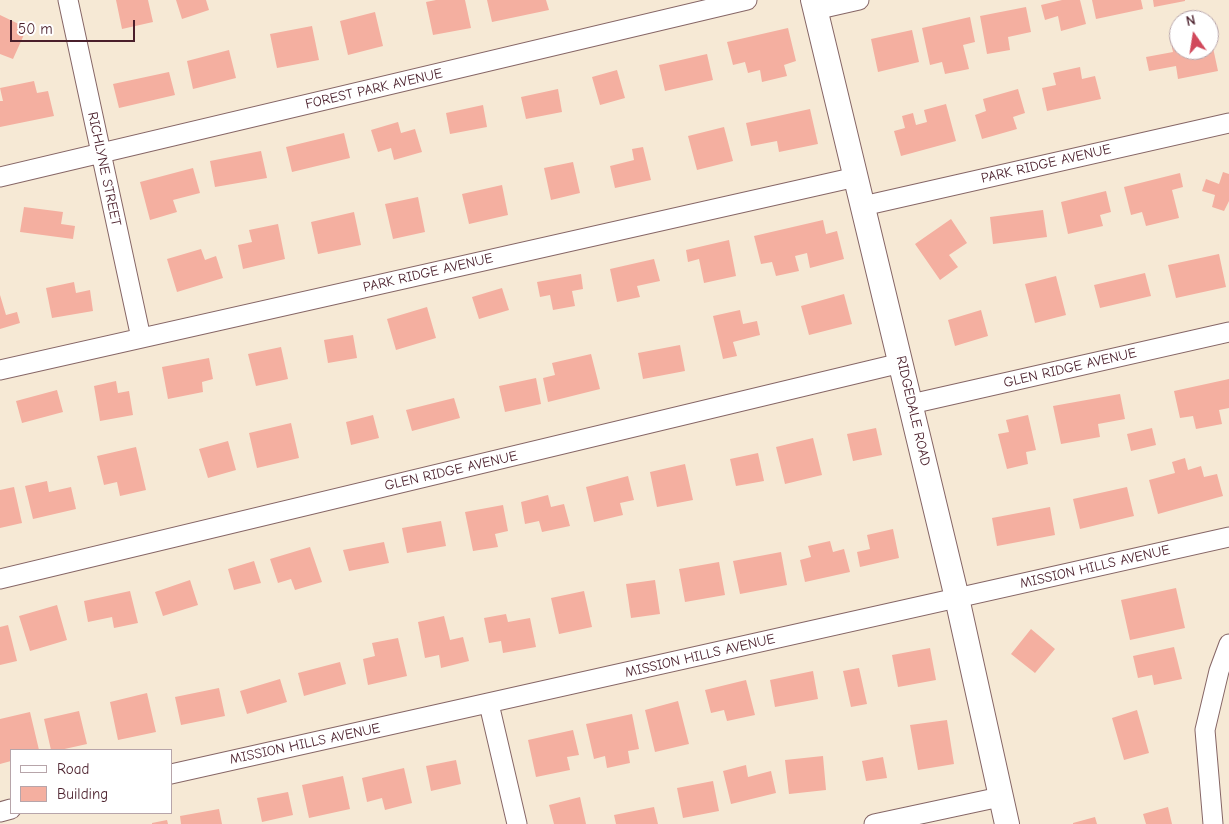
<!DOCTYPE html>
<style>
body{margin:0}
#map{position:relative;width:1229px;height:824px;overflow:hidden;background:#f6e9d5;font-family:"Comic Neue",sans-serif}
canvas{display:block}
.legend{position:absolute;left:10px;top:749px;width:162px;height:65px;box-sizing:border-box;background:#fff;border:1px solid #b7a5aa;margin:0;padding:6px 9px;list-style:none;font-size:15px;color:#4a1f2b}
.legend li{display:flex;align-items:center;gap:10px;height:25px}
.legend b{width:25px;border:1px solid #b7a5aa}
.north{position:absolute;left:1169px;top:10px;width:50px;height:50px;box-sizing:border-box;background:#fff;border:1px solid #b7a5aa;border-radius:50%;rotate:347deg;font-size:14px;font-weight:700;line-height:20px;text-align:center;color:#4a1f2b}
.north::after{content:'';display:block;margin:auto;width:18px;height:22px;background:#d1495b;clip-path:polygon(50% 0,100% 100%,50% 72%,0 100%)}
.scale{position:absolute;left:10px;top:20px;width:125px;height:22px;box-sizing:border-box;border:2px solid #4a1f2b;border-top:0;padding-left:6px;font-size:15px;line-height:18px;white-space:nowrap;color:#4a1f2b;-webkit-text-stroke:4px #fff;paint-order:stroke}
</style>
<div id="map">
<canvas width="1229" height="824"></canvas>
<ul class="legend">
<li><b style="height:6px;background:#fff"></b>Road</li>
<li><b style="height:14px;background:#f4afa0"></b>Building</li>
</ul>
<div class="north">N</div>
<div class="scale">50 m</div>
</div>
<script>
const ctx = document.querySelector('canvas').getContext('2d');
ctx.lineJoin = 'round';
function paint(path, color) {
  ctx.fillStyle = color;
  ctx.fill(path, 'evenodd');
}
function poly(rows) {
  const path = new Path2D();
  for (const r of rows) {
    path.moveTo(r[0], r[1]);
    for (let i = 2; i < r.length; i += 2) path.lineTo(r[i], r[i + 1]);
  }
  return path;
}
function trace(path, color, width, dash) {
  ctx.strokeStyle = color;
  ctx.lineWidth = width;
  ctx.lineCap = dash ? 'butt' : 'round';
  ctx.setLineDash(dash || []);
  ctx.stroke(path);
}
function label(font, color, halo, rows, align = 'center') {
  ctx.font = font + ' "Comic Neue",sans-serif';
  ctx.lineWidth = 4.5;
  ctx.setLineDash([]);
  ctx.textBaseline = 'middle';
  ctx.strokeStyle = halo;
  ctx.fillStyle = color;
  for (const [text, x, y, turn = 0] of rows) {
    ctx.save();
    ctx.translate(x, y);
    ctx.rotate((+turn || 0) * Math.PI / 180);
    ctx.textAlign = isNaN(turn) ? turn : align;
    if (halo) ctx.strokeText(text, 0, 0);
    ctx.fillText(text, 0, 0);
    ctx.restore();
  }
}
const building = poly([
 [116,0,148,0,153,22,122,29],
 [176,0,206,0,209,10,182,19],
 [436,0,465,0,471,28,433,35,426,2],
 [487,0,546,0,549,10,492,22],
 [1062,0,1080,0,1086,24,1061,31,1058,16,1045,20,1041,5],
 [1092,0,1141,0,1143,9,1096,19],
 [1153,0,1185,0,1185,1,1154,7],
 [1026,7,1031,32,1008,37,1010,50,987,54,980,16],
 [375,12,383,46,348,55,340,21],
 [0,15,27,28,13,59,0,54],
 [970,17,975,42,963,45,969,69,945,74,942,62,930,65,922,28],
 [312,26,319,60,277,68,270,34],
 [788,28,796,61,784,65,787,76,762,82,760,70,748,73,745,62,733,65,727,42],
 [1209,29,1218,71,1178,79,1176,66,1149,71,1146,57,1173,52,1170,38,1179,36,1179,50,1209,50],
 [912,30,919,62,878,72,871,39],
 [229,50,236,78,193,89,187,61],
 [707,54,713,80,665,91,659,65],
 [1080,67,1082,79,1095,76,1101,99,1047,111,1042,88,1056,85,1053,73],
 [617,70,625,98,600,105,592,77],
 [169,72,175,95,119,108,113,84],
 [34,81,37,93,48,91,54,116,0,127,0,101,3,101,0,88],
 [558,89,562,112,526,119,521,97],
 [1018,89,1025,113,1013,117,1017,129,982,139,975,115,986,111,983,99],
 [946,104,956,141,901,156,894,131,905,128,902,116,913,113,916,125,927,122,924,110],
 [483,105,487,127,450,134,446,113],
 [810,109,818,144,779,152,777,141,751,146,746,123],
 [398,122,401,133,415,129,422,152,394,160,391,148,378,152,371,130],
 [724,127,733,161,697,170,688,136],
 [344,133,350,158,292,172,286,147],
 [643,147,651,180,615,188,610,166,634,160,632,149],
 [261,151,267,178,215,187,210,161],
 [573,162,580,193,551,200,544,168],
 [193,168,200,193,173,200,177,212,150,220,140,182],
 [1223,172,1229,174,1229,201,1224,211,1212,207,1215,195,1202,191,1206,179,1219,184],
 [1180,173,1183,187,1172,190,1179,218,1146,226,1142,212,1131,215,1124,187],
 [502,185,508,215,469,224,462,194],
 [1106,191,1111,212,1100,215,1103,226,1068,234,1061,202],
 [418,197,425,232,393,239,385,204],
 [24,207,63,212,61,224,75,226,73,239,20,232],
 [1043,210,1047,237,993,244,990,217],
 [354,212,361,245,318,254,311,222],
 [951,219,967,243,949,255,958,267,940,280,915,244],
 [823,220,826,234,837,231,844,259,810,268,807,253,795,256,799,271,776,276,772,262,761,264,754,236],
 [278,224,285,259,243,269,238,245,252,242,249,230],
 [729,240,736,276,704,283,699,259,688,262,686,250],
 [201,249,205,260,216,256,223,278,177,292,167,259],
 [1219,254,1226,287,1176,298,1168,265],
 [654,259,660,281,637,286,640,297,617,302,610,269],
 [1145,273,1151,296,1100,308,1094,285],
 [581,274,583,289,572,291,575,306,553,310,550,295,540,297,537,282],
 [1056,276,1066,315,1035,323,1025,284],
 [74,282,76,293,90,290,93,311,52,318,46,288],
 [502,288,509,310,479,319,472,297],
 [844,294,852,324,809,335,801,306],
 [0,295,6,315,17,312,20,323,0,329],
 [427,307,436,338,396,350,387,319],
 [740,310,743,324,757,321,760,335,733,342,737,356,723,359,713,316],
 [981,310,988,336,955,346,948,320],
 [353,335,357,358,328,363,324,340],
 [680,345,685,371,643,379,638,353],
 [281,347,288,379,256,386,248,354],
 [591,354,600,389,548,402,543,378,555,375,552,363],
 [209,358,213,379,202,382,203,392,168,399,162,367],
 [536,378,541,404,505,412,499,386],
 [1229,379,1229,408,1219,410,1222,424,1196,429,1193,416,1180,418,1174,391],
 [116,381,118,393,129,391,133,415,100,421,94,386],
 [57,390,63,412,22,423,16,401],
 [1120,394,1125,419,1098,424,1100,437,1061,444,1053,406],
 [454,398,460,418,412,431,406,410],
 [373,415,379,438,351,445,346,422],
 [1028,415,1036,450,1026,452,1028,464,1007,469,998,434,1009,432,1006,420],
 [291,423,299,458,257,468,249,433],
 [876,428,882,455,853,461,847,434],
 [1152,428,1156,445,1131,451,1127,434],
 [813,438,822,475,785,484,776,447],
 [228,441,236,470,208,478,199,449],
 [136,447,146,490,120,496,117,482,104,485,97,456],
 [758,453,764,481,736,486,730,459],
 [1185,458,1188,470,1201,466,1204,477,1217,474,1223,496,1158,514,1149,480,1175,473,1172,462],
 [685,464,693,500,657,507,650,472],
 [628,476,634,500,620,503,623,515,594,522,586,487],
 [47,481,49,492,71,487,76,509,33,519,25,486],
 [14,487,22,523,0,528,0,490],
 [1127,487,1134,516,1080,529,1073,499],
 [548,495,551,507,564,504,570,526,542,532,539,521,525,524,521,502],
 [503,505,508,531,495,534,498,547,473,551,465,512],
 [1050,507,1055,535,997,546,992,518],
 [441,521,446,546,407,553,402,528],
 [893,529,899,558,860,567,857,552,870,549,867,535],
 [830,541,833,552,844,549,850,572,805,582,800,560,811,557,808,546],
 [384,542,389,563,349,571,343,550],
 [310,547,322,582,295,590,291,579,278,583,270,559],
 [781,552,787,585,740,594,733,561],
 [254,561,261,583,234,590,228,569],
 [719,562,725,595,685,602,679,569],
 [190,580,198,605,163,616,155,592],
 [655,580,660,614,631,618,626,584],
 [1176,588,1185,628,1130,640,1121,600],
 [130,591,138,623,114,628,112,617,88,622,84,601],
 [584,591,592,627,559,634,551,598],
 [57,605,67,640,30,651,19,616],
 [506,614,508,622,530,618,536,647,503,653,501,641,489,643,484,618],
 [444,616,450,640,463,637,469,661,441,668,439,655,425,658,418,622],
 [8,625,17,661,0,665,0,627],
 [1031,629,1055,649,1035,673,1011,654],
 [398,638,407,676,368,685,363,659,375,656,372,643],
 [1174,647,1182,679,1154,685,1152,675,1138,678,1133,656],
 [930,648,936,680,898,687,892,655],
 [340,662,346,684,304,696,298,673],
 [859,668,867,704,851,707,843,671],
 [813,671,818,699,775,707,770,680],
 [280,679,287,702,247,714,240,691],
 [746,680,755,715,727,721,724,710,711,713,705,690],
 [219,688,225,716,181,725,175,697],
 [147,693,156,732,118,740,110,702],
 [678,701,689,744,655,752,645,710],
 [1137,710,1149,753,1124,760,1112,718],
 [79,711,87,744,60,750,51,750,44,719],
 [30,712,39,750,11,750,11,761,0,764,0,719],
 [632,714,639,749,628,751,630,763,607,768,605,756,594,759,586,724],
 [947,720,954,764,918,770,910,725],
 [573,730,579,755,567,757,570,770,536,777,528,740],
 [823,756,826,790,789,794,785,760],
 [883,757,887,778,866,781,862,761],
 [456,760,461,784,431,791,426,766],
 [746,765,748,777,771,771,776,793,731,804,723,771],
 [404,768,412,803,385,810,382,798,367,802,362,778],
 [343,776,350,809,309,818,302,785],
 [713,781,719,811,683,818,677,788],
 [288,792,293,815,262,822,257,798],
 [580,797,586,824,554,824,549,805],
 [654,807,658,824,616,824,614,815],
 [1168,807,1172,824,1146,824,1143,814],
 [219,809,222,824,181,824,180,816],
 [1095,817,1097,824,1073,824,1073,823],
 [167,820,168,824,152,824,152,823]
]);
const minor = poly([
 [68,0,141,338],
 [815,10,859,0],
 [0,177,747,0],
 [863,206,1229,123],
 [0,370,856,177],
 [911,404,1229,332],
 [0,579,901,363],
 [489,704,517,824],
 [171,774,1229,537],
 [0,812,11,809],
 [874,824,1000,797],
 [1213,824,1205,730,1219,671,1229,644]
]);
const tertiary = poly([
 [813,0,957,598,1007,824]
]);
const streetNames = [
 ["FOREST PARK AVENUE",374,89,-13],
 ["PARK RIDGE AVENUE",1046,164,-13],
 ["RICHLYNE STREET",104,169,78],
 ["PARK RIDGE AVENUE",428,273,-13],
 ["GLEN RIDGE AVENUE",1070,368,-13],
 ["RIDGEDALE ROAD",913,411,77],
 ["GLEN RIDGE AVENUE",451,471,-13],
 ["MISSION HILLS AVENUE",1095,567,-13],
 ["MISSION HILLS AVENUE",700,656,-13],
 ["MISSION HILLS AVENUE",305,744,-12]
];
paint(building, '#f4afa0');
trace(minor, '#866666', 21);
trace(tertiary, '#866666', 26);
trace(minor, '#fff', 19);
trace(tertiary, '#fff', 24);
label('14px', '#4a1f2b', '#fff', streetNames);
</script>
